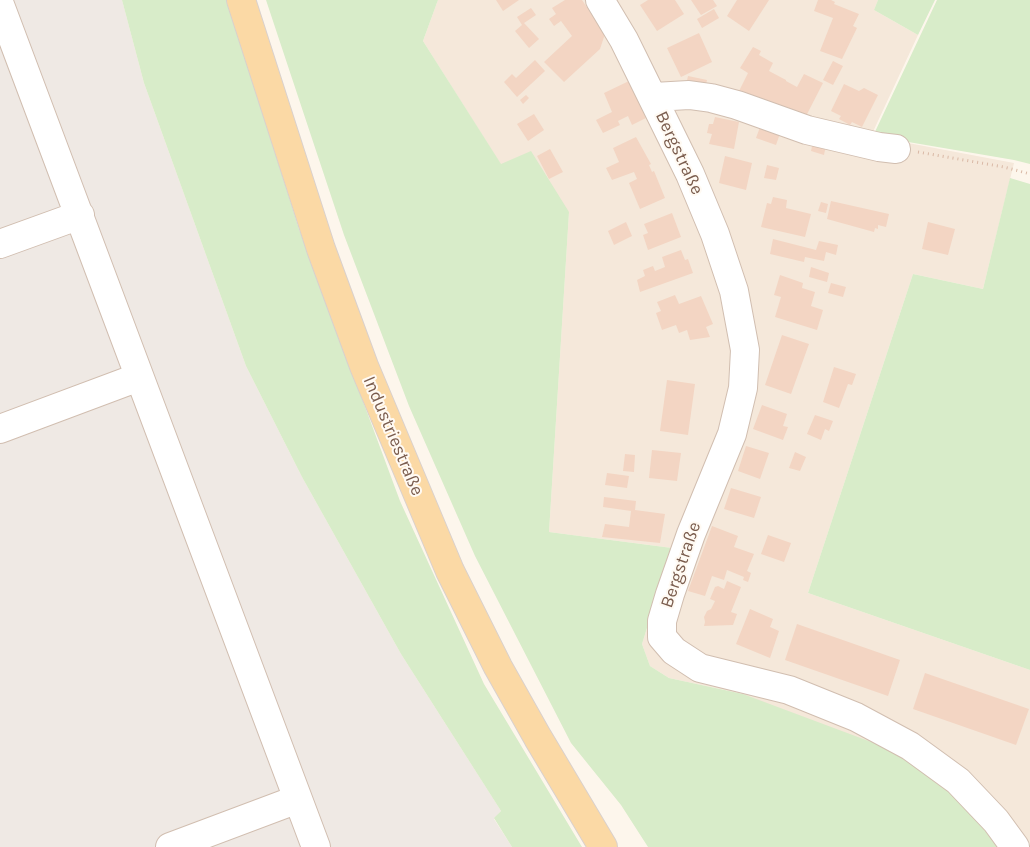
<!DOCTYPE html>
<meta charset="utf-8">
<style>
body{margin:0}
canvas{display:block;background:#fdf6ec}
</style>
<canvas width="1030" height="847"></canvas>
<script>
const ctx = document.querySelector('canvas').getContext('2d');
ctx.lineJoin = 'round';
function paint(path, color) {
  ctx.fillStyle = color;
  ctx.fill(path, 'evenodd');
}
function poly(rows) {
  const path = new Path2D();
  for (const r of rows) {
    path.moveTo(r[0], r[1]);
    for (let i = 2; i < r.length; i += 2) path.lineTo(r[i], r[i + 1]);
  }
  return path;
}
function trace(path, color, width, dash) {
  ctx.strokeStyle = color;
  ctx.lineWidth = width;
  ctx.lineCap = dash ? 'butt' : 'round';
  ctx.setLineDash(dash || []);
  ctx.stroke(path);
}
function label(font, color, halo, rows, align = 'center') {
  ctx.font = font + ' Karla,sans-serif';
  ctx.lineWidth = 4;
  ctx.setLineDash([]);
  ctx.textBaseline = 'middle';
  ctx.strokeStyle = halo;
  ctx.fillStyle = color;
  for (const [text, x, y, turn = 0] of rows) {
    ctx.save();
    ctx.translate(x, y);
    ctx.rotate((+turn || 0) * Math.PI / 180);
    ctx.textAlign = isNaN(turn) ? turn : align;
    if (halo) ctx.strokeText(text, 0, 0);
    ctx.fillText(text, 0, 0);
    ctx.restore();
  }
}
const residential = poly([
 [438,0,878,0,874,10,918,35,871,136,1014,163,983,289,913,274,808,593,1030,670,1030,847,999,847,743,694,669,678,650,666,642,644,672,548,549,532,569,212,501,165,423,41]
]);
const industrial = poly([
 [0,0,122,0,144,83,246,366,302,477,401,654,501,811,494,819,512,847,0,847]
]);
const green = poly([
 [122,0,227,0,299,229,400,501,484,684,582,847,512,847,494,818,501,811,401,654,302,477,246,366,144,83],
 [266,0,438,0,423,41,501,164,531,151,569,212,549,532,672,548,642,644,650,666,669,678,743,694,890,749,918,765,984,823,999,847,648,847,621,805,571,743,475,556,409,406,344,235],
 [878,0,935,0,918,35,874,10],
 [937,0,1030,0,1030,164,1014,160,873,136],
 [1010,178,1030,184,1030,670,808,593,913,274,983,289]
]);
const building = poly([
 [496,0,519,0,503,11],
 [565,0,582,0,605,34,600,49,564,82,544,62,572,36,561,21,554,26,549,19,556,14,552,8],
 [648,0,675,0,684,14,657,31,640,5],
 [691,0,713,0,717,6,701,15],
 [737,0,769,0,749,31,727,16],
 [818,0,831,0,835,2,834,4,859,14,853,26,857,28,842,59,820,51,833,18,814,11],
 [531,8,536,15,524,23,539,39,529,48,515,31,522,25,517,17],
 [714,9,719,18,702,28,697,19],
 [699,33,712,62,681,77,667,48],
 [753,47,761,51,759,55,773,63,769,71,786,80,786,81,797,87,804,74,823,83,804,120,772,108,739,91,748,73,740,68],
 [535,60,545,71,517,97,504,82,512,74,516,78],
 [833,61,843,66,833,85,823,80],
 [688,76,707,80,705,89,686,85],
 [629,81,646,118,632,125,628,116,618,121,620,125,603,133,596,120,612,112,604,93],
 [844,84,859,91,864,88,878,95,862,127,852,122,850,125,839,119,841,116,831,111],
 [526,95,529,98,523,104,520,100],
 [534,114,544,130,528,141,517,124],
 [715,117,739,122,734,149,709,144,712,134,707,133,709,124,713,124],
 [763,119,783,125,776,145,756,138],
 [636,137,651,164,649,165,652,172,654,171,665,198,640,209,629,183,637,179,634,172,612,180,606,168,619,162,613,148],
 [814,137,827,140,824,155,811,151],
 [550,149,563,172,549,179,537,156],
 [725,156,752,163,746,190,719,183],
 [767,165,779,168,776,180,764,178],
 [773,197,787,200,786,208,811,214,805,237,761,227,767,203,771,204],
 [831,201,889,214,886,227,878,225,878,229,875,228,874,232,827,219],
 [821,202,828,204,826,213,818,211],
 [672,213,681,237,648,250,643,235,648,233,644,224],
 [626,222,632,236,614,245,608,231],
 [928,222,955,229,948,255,922,249],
 [773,239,816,250,819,241,838,245,836,255,826,252,824,261,805,257,804,262,770,254],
 [681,250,685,260,688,259,693,273,640,292,637,280,645,276,643,270,653,266,655,271,665,267,662,257],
 [811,267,829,273,827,282,809,277],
 [780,275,803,283,802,288,815,292,811,306,823,310,817,330,775,317,781,297,774,295],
 [831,283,846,287,843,297,828,293],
 [675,295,679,304,701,296,713,324,706,327,710,337,690,340,687,330,679,333,676,325,662,330,656,313,661,311,657,302],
 [782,335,809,344,791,394,765,385],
 [834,367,856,374,852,385,848,384,839,408,823,402],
 [667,380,695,384,688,435,660,431],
 [762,405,787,414,783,426,788,427,783,440,753,429],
 [815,415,833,421,829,431,825,429,821,440,807,434],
 [746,446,769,453,760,479,738,471],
 [652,450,681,453,677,481,649,478],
 [795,452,806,457,800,471,789,468],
 [625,454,635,455,634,472,623,471],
 [607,473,629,476,627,488,605,485],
 [731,488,761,497,754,518,724,509],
 [604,497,636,501,635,510,665,514,660,543,602,537,605,524,629,527,631,511,603,507],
 [712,526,738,536,734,547,754,554,747,571,751,573,748,582,743,580,744,577,727,570,724,580,712,576,705,596,688,591],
 [768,535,791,543,784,562,761,554],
 [727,581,741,587,731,612,737,614,733,625,704,626,705,622,704,617,707,611,711,609,715,601,710,599,715,587,718,586,724,589],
 [750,609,773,619,770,627,779,631,770,658,736,644],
 [797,624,900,660,888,696,785,660],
 [925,673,1029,709,1016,745,913,709]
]);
const path = poly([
 [918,152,1004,167,1030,174]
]);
const minor = poly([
 [600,0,624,40,690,174,715,234,734,291,745,350,743,388,732,434,691,534,670,594,662,621,662,637,674,651,700,668,789,690,856,717,910,746,958,781,996,821,1015,847],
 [0,5,316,847],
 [654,97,689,95,711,98,737,105,807,130,879,147,896,149],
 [0,244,80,215],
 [0,429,139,377],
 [170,847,298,799]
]);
const major = poly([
 [241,0,321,249,364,366,450,571,498,667,538,738,603,847]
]);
const streetNames = [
 ["Bergstraße",679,153,65],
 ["Industriestraße",393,436,67],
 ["Bergstraße",681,565,-71]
];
paint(residential, '#f5e8da');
paint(industrial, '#efe9e4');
paint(green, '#d8ecc9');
paint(building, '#f3d5c3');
trace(minor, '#d1beb0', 30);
trace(major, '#dad1cd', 30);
trace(path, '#d9b8a5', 3, [1, 4]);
trace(minor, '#fff', 28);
trace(major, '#fbd9a5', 28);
label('18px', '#7a5c4d', '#fffaf3', streetNames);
</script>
